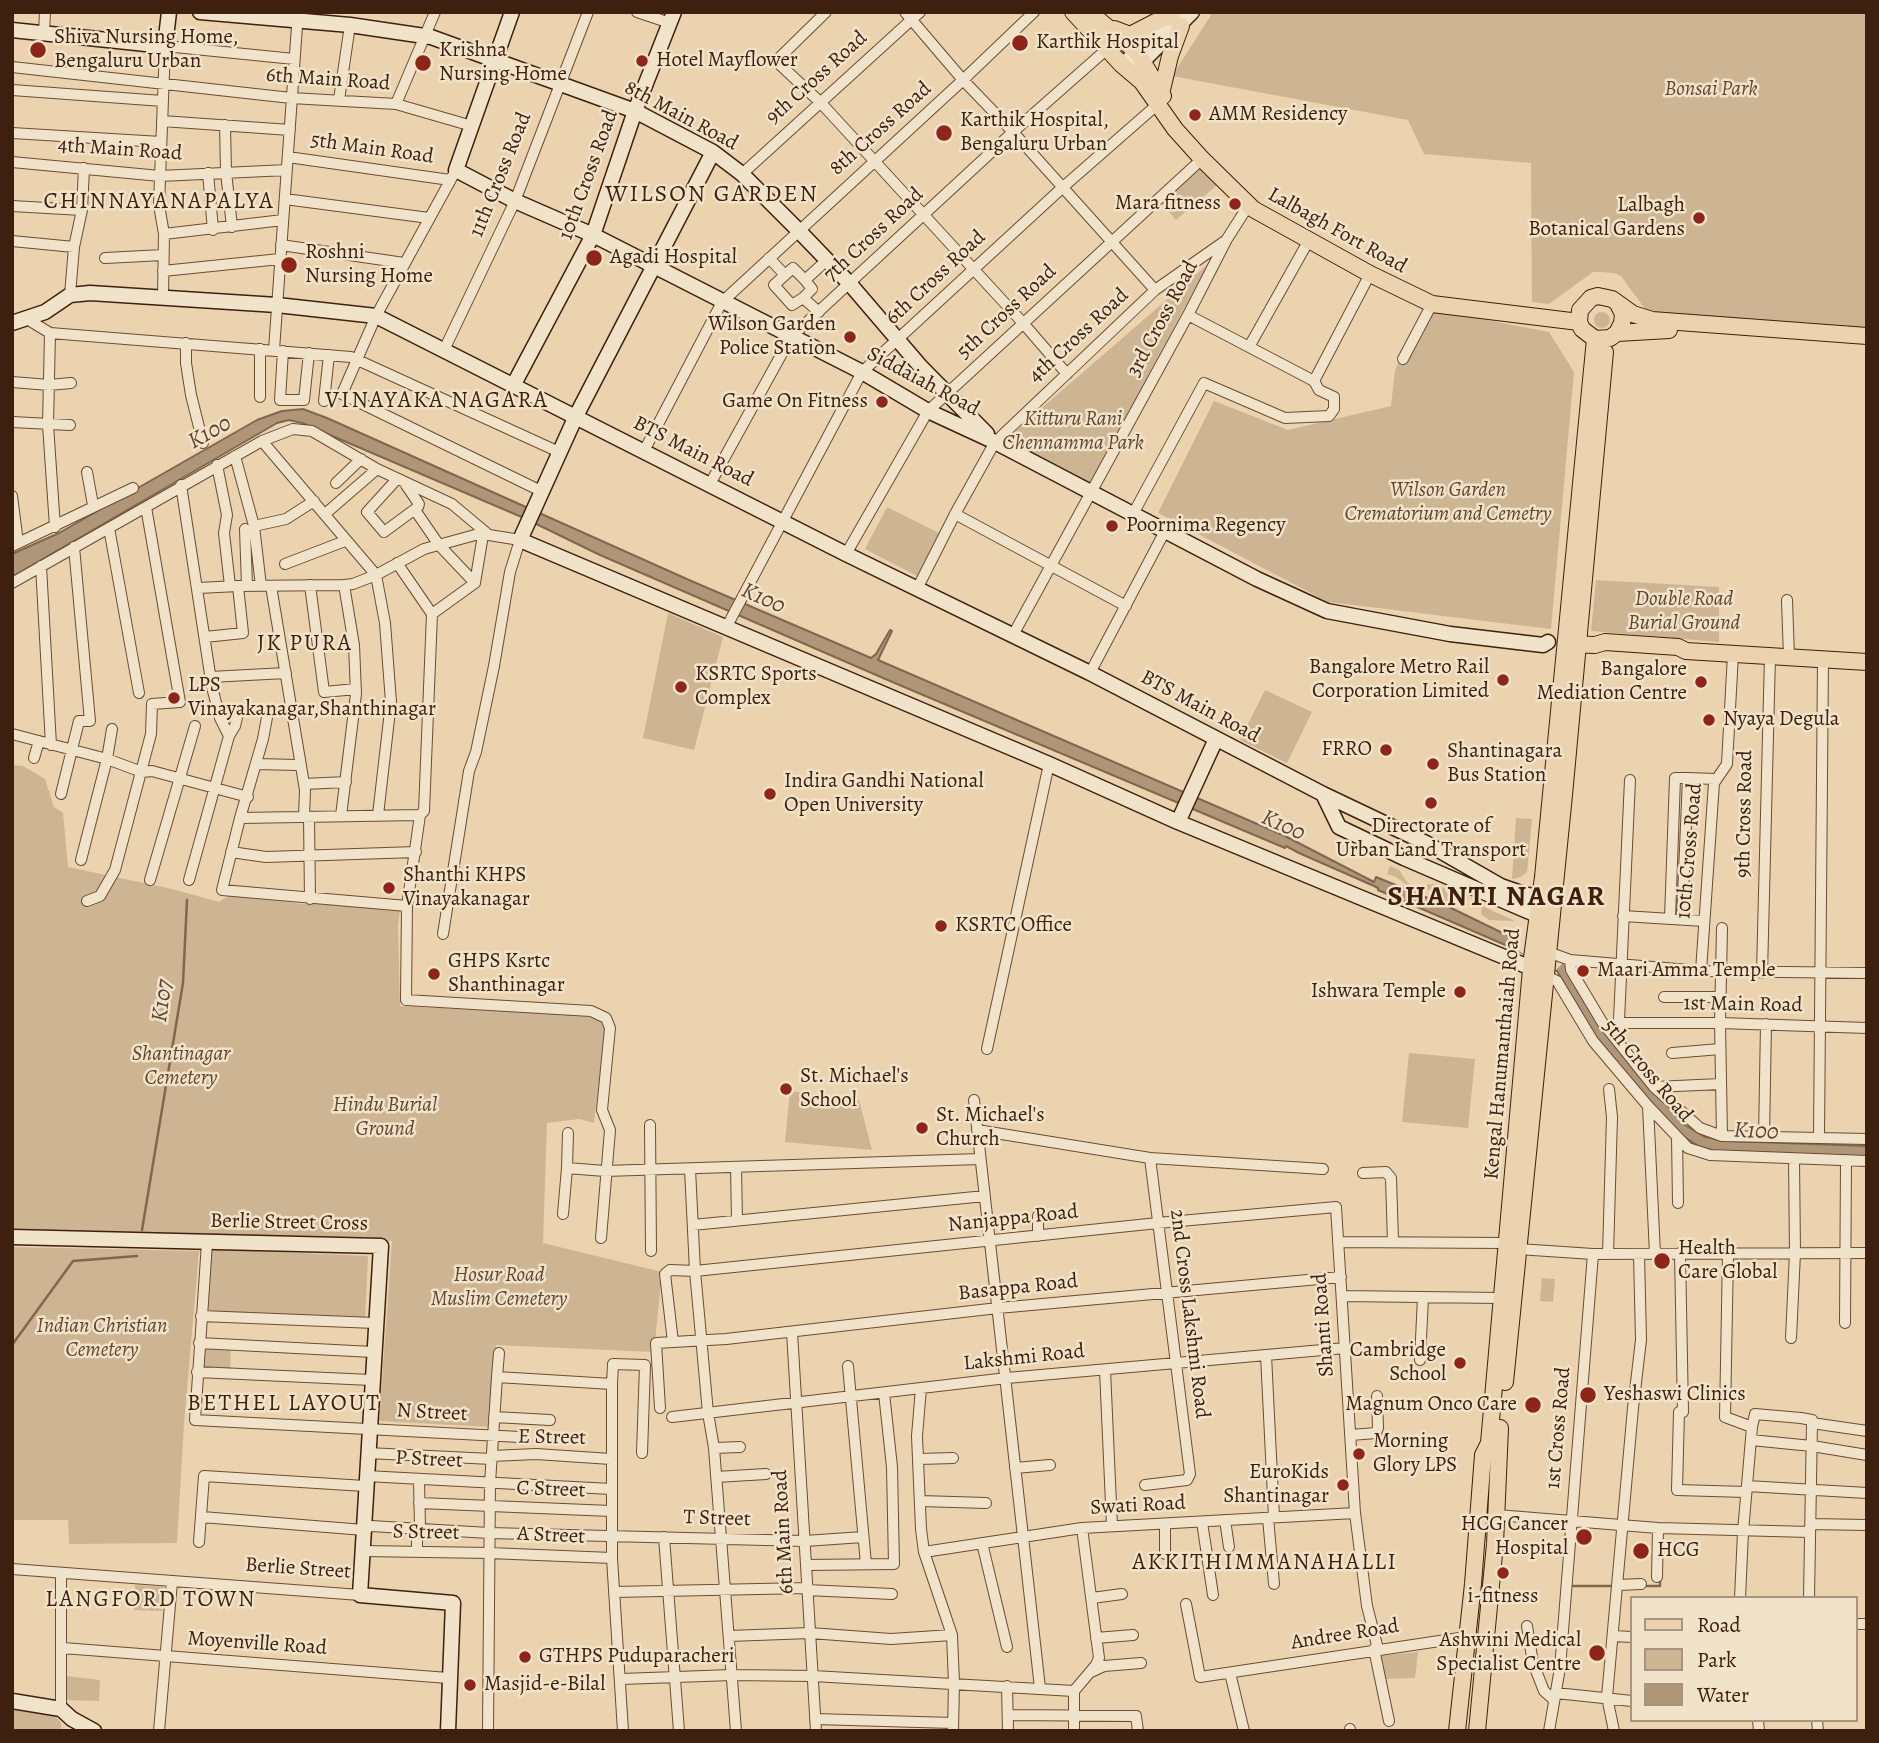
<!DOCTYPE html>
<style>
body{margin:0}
#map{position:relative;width:1879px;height:1743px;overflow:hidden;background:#ead3ae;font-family:Alegreya,serif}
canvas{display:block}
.frame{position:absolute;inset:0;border:14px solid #3e200e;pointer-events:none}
.legend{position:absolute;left:1630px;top:1596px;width:228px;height:126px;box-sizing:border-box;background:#f1e2ca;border:2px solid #a9947f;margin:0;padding:9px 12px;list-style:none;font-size:21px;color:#3e200e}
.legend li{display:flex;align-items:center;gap:14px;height:35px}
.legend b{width:35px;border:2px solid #a9947f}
</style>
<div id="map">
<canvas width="1879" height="1743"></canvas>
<div class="frame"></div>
<ul class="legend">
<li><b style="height:9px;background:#ead3ae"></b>Road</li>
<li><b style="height:19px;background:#cdb593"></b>Park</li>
<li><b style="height:19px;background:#b09678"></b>Water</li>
</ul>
</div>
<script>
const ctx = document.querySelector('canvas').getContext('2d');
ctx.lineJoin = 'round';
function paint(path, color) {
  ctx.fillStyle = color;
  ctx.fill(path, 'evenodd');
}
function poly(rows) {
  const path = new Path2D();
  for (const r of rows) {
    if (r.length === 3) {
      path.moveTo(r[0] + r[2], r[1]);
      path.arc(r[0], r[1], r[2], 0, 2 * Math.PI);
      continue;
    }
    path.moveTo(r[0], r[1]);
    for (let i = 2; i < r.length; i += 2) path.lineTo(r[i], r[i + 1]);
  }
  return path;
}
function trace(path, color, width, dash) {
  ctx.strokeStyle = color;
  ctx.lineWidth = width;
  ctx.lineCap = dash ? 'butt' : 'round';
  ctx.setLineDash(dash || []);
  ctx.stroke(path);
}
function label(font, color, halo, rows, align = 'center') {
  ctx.font = font + ' Alegreya,serif';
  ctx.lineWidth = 5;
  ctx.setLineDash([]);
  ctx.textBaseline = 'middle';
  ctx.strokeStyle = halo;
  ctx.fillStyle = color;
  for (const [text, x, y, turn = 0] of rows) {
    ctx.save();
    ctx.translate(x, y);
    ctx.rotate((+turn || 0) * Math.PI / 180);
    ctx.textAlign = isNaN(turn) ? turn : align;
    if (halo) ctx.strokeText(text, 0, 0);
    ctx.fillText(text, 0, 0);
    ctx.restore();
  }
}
const green = poly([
 [1213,12,1867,12,1867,330,1659,315,1645,309,1621,276,1614,273,1600,272,1593,272,1549,304,1532,302,1531,163,1424,154,1408,120,1172,76],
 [1201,168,1217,185,1176,220,1161,202],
 [1208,264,1089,485,1006,439],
 [1424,308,1549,332,1574,372,1551,629,1328,602,1158,513,1214,401,1288,430,1391,406,1395,370],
 [1602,320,8],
 [887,507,939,533,917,576,865,549],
 [1596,580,1719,587,1719,642,1591,631],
 [668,613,723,637,694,750,643,738],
 [1265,690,1312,712,1287,763,1240,740],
 [12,765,23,766,45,779,54,807,63,813,68,867,172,889,219,902,231,894,302,904,316,903,400,909,398,926,400,1006,583,1015,606,1023,594,1123,579,1119,547,1123,543,1243,662,1272,654,1352,496,1345,491,1427,379,1421,392,1241,12,1230],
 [1516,818,1532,819,1527,872,1521,877,1512,879],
 [1390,866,1399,870,1407,882,1412,886,1434,884,1446,889,1445,892,1463,898,1446,901,1433,890,1412,889,1396,877,1387,874],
 [1482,906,1513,920,1514,921,1489,920,1481,914],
 [1409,1053,1475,1059,1468,1128,1402,1122],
 [790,1091,859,1100,872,1150,785,1142],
 [12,1247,199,1251,184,1424,177,1543,69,1544,68,1520,12,1520],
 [211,1249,368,1256,365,1320,208,1312],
 [1542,1278,1555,1279,1553,1302,1540,1301],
 [201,1346,231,1347,230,1371,200,1370],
 [135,1585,164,1587,162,1611,134,1610],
 [1418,1652,1415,1678,1385,1679,1380,1656],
 [66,1676,100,1680,99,1701,65,1700],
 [12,1707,53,1713,61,1723,61,1731,12,1731]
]);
const water = poly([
 [303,409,327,418,689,580,871,658,876,654,890,630,892,631,878,660,1285,836,1374,882,1376,877,1445,905,1566,964,1647,1083,1685,1125,1705,1137,1728,1141,1867,1146,1867,1159,1722,1153,1700,1147,1678,1133,1601,1047,1557,971,1517,950,1378,890,1378,888,1374,886,1299,853,1286,846,1285,848,890,681,600,555,524,518,302,423,289,420,277,423,12,577,12,554,59,533,257,420,282,411,303,409]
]);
const pier = poly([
 [1514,937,1564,962,1556,970,1510,947]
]);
const stream = poly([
 [142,1230,183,983,187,900],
 [12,1345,73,1261,137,1256],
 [1572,1586,1612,1586],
 [1642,1586,1660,1586,1660,1579]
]);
const street = poly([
 [637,12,670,23],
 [826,12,776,61,821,103,1023,323,1067,374],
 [905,12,963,80,1013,132,1155,290],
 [44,33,45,12],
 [12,67,291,98,396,104,472,126],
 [12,90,163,101],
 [339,100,350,25],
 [396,104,435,12],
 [162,121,290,130],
 [225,125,226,172,232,227],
 [12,133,161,142],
 [288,157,450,180],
 [12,162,160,176,287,170],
 [456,170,376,316,342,394,543,492],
 [208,173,213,230],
 [742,174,920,12],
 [285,199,429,218],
 [12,206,82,210],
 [164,234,283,220],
 [12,241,74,247],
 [281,245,404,263],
 [105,258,163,255],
 [769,258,785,275,793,268,805,280],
 [163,271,280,259],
 [785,275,774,285,792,305,803,298],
 [70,295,74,247,82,210,84,168],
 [163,297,164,234,159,205,165,46,294,59],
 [819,312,803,298,812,289,805,280,827,260],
 [27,319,50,333,351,357,559,452],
 [50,333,48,425,55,527],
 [186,343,186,363,191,395,203,443],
 [1249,347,1309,240],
 [274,350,298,12],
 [444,350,515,201,588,12],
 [283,351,280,400,304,400,309,353],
 [1403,359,1432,304],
 [1314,381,1370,274],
 [12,382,49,385,71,383],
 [260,397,260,349],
 [324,401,329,355],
 [12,422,70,425],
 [262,441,293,429,312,431,377,469,452,504,489,535],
 [644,451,722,302,963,80,1034,12],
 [235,456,254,526,286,519,314,501],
 [217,465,227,515,224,533,230,586],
 [87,472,93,505],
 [397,479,367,512,384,532,418,507,419,504,406,485],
 [336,483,361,459],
 [710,484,791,337,1013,132,1107,49],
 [181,485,212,687,220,718,229,736,189,880],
 [12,496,18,543],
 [415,510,439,545,475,583],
 [325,514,377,469],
 [955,514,1126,606],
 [1133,514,1204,383,1285,418,1329,416,1334,409,1334,397,1319,390,1314,381,1188,315],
 [254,526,261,586],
 [109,528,139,693],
 [245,529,247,586],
 [12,546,133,488],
 [846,554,928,411,1202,159],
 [397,563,432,614,424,811,420,815,407,906,406,1000,591,1011,606,1018,610,1028,602,1110,610,1130,601,1238],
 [285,564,345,541],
 [41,566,51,745],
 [12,583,262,441,376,575,424,549,475,535,489,535,520,540,510,572,494,666,476,752,469,771,443,934],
 [310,585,324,692,356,689],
 [238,586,344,585,353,584,376,575,385,623,391,702,378,815],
 [271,586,305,790,304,817],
 [198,588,238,586,243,633,205,637],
 [917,589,955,514,995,442,1155,290,1225,241],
 [1787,600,1789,657],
 [432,614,475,583,483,535],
 [726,628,862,372,1062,188,1158,104],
 [1013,635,1188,315,1227,239,1248,206],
 [1090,673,1165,531],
 [210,677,286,673],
 [268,712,263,739,240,818,420,815],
 [12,734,107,759,142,772,152,771,248,797],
 [229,736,235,726,239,709],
 [34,758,39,741],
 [257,764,297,765,300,762],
 [1688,778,1715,779],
 [304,784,346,782],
 [61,794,79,721,90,721,74,547],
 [341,816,356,694,354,645,344,585],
 [309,817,310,899],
 [240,818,222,890,407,906],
 [231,852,266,857,416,852],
 [81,860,107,759,112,729],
 [150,880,195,726],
 [87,901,100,896,115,870,151,734,152,704,180,702,146,507],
 [1623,916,1704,921],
 [1670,918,1675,778,1688,778,1682,919],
 [1722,928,1720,1023,1722,1136],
 [1548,952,1570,960,1701,971,1867,973],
 [1570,960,1571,970,1602,1022,1654,1087,1700,1128,1722,1136,1867,1139],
 [1701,971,1714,783,1727,764,1733,654],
 [1762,973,1770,656],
 [1546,976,1557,981,1593,1041,1648,1106,1688,1148,1710,1155,1867,1161],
 [1664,997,1721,997],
 [1618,1023,1720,1023,1867,1028],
 [1618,1042,1630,780],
 [987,1049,1049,764],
 [1672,1053,1720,1049],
 [1654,1087,1721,1084],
 [974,1100,1040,1688],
 [1648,1106,1655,1254],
 [650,1125,651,1251],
 [977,1130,1150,1158,1323,1169],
 [1677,1137,1678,1203],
 [1764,1137,1766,1024],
 [1819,1138,1823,659],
 [736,1167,737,1220],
 [567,1168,568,1133],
 [690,1169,695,1271,708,1413,714,1448,736,1731],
 [1363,1173,1386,1172,1391,1178,1393,1242],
 [563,1214,567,1168,605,1171,980,1159],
 [1038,1216,1038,1236],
 [693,1225,985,1196],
 [1338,1242,1506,1243],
 [207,1243,195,1420,520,1437],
 [1518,1249,1593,1254,1867,1253],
 [1680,1253,1683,1412,1679,1412,1677,1490,1746,1492],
 [1728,1253,1725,1417,1752,1427,1743,1532,1740,1598],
 [1608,1254,1612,1117,1609,1089],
 [1343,1296,1500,1298],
 [201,1316,375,1323],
 [1845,1323,1846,1160],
 [792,1332,816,1731],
 [1791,1338,1795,1253,1794,1159],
 [673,1342,726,1339,998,1308,1341,1277],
 [199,1343,373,1352],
 [1266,1355,1274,1517],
 [1420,1360,1423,1297],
 [848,1366,866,1564],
 [1105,1370,1112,1526],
 [197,1372,371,1380],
 [497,1377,499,1353],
 [612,1384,613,1364,645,1365,642,1453],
 [921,1388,917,1436,921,1529,924,1552,952,1635,954,1683,953,1731],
 [660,1408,656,1343,673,1342,665,1274,670,1270,695,1271,1158,1223,1336,1207,1355,1513,1367,1606,1378,1649],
 [494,1417,550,1420],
 [672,1417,1007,1378,1345,1348],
 [1752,1427,1755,1414,1801,1418,1812,1420,1812,1423,1867,1431],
 [1351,1435,1376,1433,1378,1428,1377,1396],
 [1751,1440,1812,1446,1867,1455],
 [714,1448,740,1447],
 [367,1453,492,1459],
 [492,1456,536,1454,611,1459],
 [919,1459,953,1458],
 [1015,1468,1050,1465],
 [366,1476,611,1489],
 [716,1477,766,1474],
 [419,1480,420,1527],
 [1145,1485,1187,1480,1190,1474,1150,1158],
 [1747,1486,1867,1493],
 [920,1501,986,1503],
 [419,1503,611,1511],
 [1497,1515,1658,1528,1810,1532],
 [202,1517,364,1530,371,1526,489,1533,805,1541,863,1537],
 [1268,1518,1274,1584],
 [1225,1520,1229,1547],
 [1202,1522,1213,1595],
 [1165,1524,1165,1554],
 [1811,1524,1867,1525],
 [664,1537,679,1731],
 [199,1542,204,1476,365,1486],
 [982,1543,1007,1647],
 [362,1551,489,1553,612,1558],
 [417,1552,417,1527],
 [924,1552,1082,1528,1355,1513],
 [806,1565,894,1564,892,1467,884,1393],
 [12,1569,360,1595],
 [1657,1577,1658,1528],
 [1618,1585,1641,1584],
 [807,1590,892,1594],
 [614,1592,807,1588],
 [1092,1598,1122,1594],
 [1809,1598,1812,1423],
 [1186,1604,1200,1677,1466,1637],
 [1856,1624,1867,1624],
 [1527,1626,1533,1663,1544,1691,1553,1699],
 [729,1636,810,1633,891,1639,952,1635],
 [1613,1636,1632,1637],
 [1096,1638,1133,1635],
 [63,1648,448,1678],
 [1374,1649,1389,1721],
 [1091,1672,1104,1666,1141,1663],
 [1230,1673,1244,1731],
 [621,1679,732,1675,813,1676,1074,1691],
 [1007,1686,1008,1731],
 [1556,1693,1632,1701],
 [61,1709,61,1573],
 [1008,1715,1136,1716,1138,1731],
 [815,1719,953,1723],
 [1758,1720,1759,1731],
 [1817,1720,1818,1731],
 [1350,1729,1350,1731],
 [159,1731,172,1582],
 [488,1731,490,1483,497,1377,612,1384,612,1558,623,1731],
 [1074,1731,1074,1691,1096,1665,1099,1658,1082,1528],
 [1549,1731,1560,1668,1593,1254],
 [1614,1731,1607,1697,1633,1408,1641,1340,1639,1254]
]);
const secondary = poly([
 [200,12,350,25,431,37,635,111,713,152,742,174,799,231,850,284,921,367,987,434],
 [512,12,456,170,515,201,593,235,862,372,928,411,995,442,1257,579,1327,611,1450,634,1543,645,1548,642],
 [12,30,165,46,169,12],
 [1122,65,1137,52,1175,13],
 [1136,68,1192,12],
 [713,152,576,416,520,540,1049,764,1178,822,1531,968],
 [12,323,45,312,70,295,90,293,277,305,376,316,846,554,1090,673,1323,794,1426,843,1501,886,1527,895,1551,898],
 [514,384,593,235,635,111,674,12],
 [1323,794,1339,827,1404,858,1525,910,1537,915,1548,916],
 [1178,822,1216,739],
 [12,1237,381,1246,360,1595,453,1603,448,1731],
 [12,1701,61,1709,72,1719,94,1731]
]);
const primary = poly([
 [1073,12,1122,65,1142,82,1175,129,1202,159,1253,209,1370,274,1432,304,1579,322],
 [1089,12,1137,52,1163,96],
 [1114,29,1130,35,1163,18,1172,17],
 [1161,94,1170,56,1181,26],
 [1618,304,1623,314,1622,323,1617,333,1610,338,1595,339,1582,329,1579,322,1580,310,1591,298,1598,296,1612,299,1633,314,1652,320,1867,336],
 [1617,333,1669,330],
 [1570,644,1595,645,1605,642,1678,647,1686,651,1867,662],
 [1505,1382,1564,795,1605,352],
 [1457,1731,1473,1584,1483,1455,1489,1443,1532,958,1543,877,1595,339],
 [1477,1731,1495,1544,1500,1428]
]);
const markers = [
 [1020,43,9,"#8f2418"],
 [38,50,9,"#8f2418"],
 [642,61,7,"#8f2418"],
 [423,63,9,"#8f2418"],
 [1195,115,7,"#8f2418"],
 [944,133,9,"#8f2418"],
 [1235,204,7,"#8f2418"],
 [1699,218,7,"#8f2418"],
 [594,258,9,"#8f2418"],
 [289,265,9,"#8f2418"],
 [850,337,7,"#8f2418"],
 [882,402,7,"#8f2418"],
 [1112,526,7,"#8f2418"],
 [1503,680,7,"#8f2418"],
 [1701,682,7,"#8f2418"],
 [681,687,7,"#8f2418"],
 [174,698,7,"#8f2418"],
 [1709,720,7,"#8f2418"],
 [1386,750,7,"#8f2418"],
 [1433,764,7,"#8f2418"],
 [770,794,7,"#8f2418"],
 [1431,803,7,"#8f2418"],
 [389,888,7,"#8f2418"],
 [941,926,7,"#8f2418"],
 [1583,971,7,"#8f2418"],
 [434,974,7,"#8f2418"],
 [1460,992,7,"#8f2418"],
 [786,1089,7,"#8f2418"],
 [922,1128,7,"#8f2418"],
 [1662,1261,9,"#8f2418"],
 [1460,1363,7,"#8f2418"],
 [1588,1395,9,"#8f2418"],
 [1533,1405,9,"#8f2418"],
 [1359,1454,7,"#8f2418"],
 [1343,1485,7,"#8f2418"],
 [1584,1537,9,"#8f2418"],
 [1641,1551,9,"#8f2418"],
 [1503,1573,7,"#8f2418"],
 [1597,1653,9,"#8f2418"],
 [525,1657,7,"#8f2418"],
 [470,1685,7,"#8f2418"]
];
const poiNames = [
 ["Shiva Nursing Home,",54,38],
 ["Bengaluru Urban",54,62],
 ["Karthik Hospital",1036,43],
 ["Krishna",439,51],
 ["Nursing Home",439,75],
 ["Hotel Mayflower",656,61],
 ["AMM Residency",1209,115],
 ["Karthik Hospital,",960,121],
 ["Bengaluru Urban",960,145],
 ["Mara fitness",1221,204,"right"],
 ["Lalbagh",1685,206,"right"],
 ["Botanical Gardens",1685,230,"right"],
 ["Roshni",305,253],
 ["Nursing Home",305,277],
 ["Agadi Hospital",610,258],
 ["Wilson Garden",836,325,"right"],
 ["Police Station",836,349,"right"],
 ["Game On Fitness",868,402,"right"],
 ["Poornima Regency",1126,526],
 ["Bangalore Metro Rail",1489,668,"right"],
 ["Corporation Limited",1489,692,"right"],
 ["Bangalore",1687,670,"right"],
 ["Mediation Centre",1687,694,"right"],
 ["KSRTC Sports",695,675],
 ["Complex",695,699],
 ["LPS",188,686],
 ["Vinayakanagar,Shanthinagar",188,710],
 ["Nyaya Degula",1723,720],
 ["FRRO",1372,750,"right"],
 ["Shantinagara",1447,752],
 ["Bus Station",1447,776],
 ["Indira Gandhi National",784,782],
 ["Open University",784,806],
 ["Directorate of",1431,827,"center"],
 ["Urban Land Transport",1431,851,"center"],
 ["Shanthi KHPS",403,876],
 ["Vinayakanagar",403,900],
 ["KSRTC Office",955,926],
 ["GHPS Ksrtc",448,962],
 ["Shanthinagar",448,986],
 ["Maari Amma Temple",1597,971],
 ["Ishwara Temple",1446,992,"right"],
 ["St. Michael's",800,1077],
 ["School",800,1101],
 ["St. Michael's",936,1116],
 ["Church",936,1140],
 ["Health",1678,1249],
 ["Care Global",1678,1273],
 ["Cambridge",1446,1351,"right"],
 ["School",1446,1375,"right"],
 ["Yeshaswi Clinics",1604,1395],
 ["Magnum Onco Care",1517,1405,"right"],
 ["Morning",1373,1442],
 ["Glory LPS",1373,1466],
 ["EuroKids",1329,1473,"right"],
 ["Shantinagar",1329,1497,"right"],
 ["HCG Cancer",1568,1525,"right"],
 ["Hospital",1568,1549,"right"],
 ["HCG",1657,1551],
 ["i-fitness",1503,1597,"center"],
 ["Ashwini Medical",1581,1641,"right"],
 ["Specialist Centre",1581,1665,"right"],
 ["GTHPS Puduparacheri",539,1657],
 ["Masjid-e-Bilal",484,1685]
];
const streetNames = [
 ["9th Cross Road",817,78,-42],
 ["6th Main Road",328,80,4],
 ["8th Main Road",681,116,28],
 ["8th Cross Road",881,129,-42],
 ["5th Main Road",372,149,8],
 ["4th Main Road",120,150,4],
 ["11th Cross Road",501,175,-68],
 ["10th Cross Road",589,175,-70],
 ["Lalbagh Fort Road",1337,231,29],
 ["7th Cross Road",874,235,-43],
 ["6th Cross Road",936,278,-43],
 ["5th Cross Road",1007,312,-43],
 ["3rd Cross Road",1163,319,-62],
 ["4th Cross Road",1079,336,-43],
 ["Siddaiah Road",923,382,28],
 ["BTS Main Road",693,452,27],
 ["BTS Main Road",1200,707,28],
 ["9th Cross Road",1745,814,-89],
 ["10th Cross Road",1690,851,-85],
 ["1st Main Road",1743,1005,1],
 ["Kengal Hanumanthaiah Road",1503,1054,-85],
 ["5th Cross Road",1647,1071,50],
 ["Nanjappa Road",1013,1219,-6],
 ["Berlie Street Cross",289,1223,1],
 ["Basappa Road",1018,1288,-6],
 ["2nd Cross Lakshmi Road",1189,1314,83],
 ["Shanti Road",1324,1325,-94],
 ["Lakshmi Road",1024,1358,-6],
 ["N Street",432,1413,3],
 ["1st Cross Road",1559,1428,-85],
 ["E Street",552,1438,1],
 ["P Street",429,1460,3],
 ["C Street",551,1490,2],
 ["Swati Road",1138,1506,-3],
 ["T Street",717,1519,2],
 ["6th Main Road",784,1532,-93],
 ["S Street",426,1533,1],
 ["A Street",551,1536,3],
 ["Berlie Street",298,1569,4],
 ["Andree Road",1345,1635,-9],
 ["Moyenville Road",257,1644,4]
];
const parkNames = [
 ["Bonsai Park",1711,90],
 ["Kitturu Rani",1073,420],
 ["Chennamma Park",1073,444],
 ["Wilson Garden",1448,491],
 ["Crematorium and Cemetry",1448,515],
 ["Double Road",1684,600],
 ["Burial Ground",1684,624],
 ["Shantinagar",181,1055],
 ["Cemetery",181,1079],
 ["Hindu Burial",385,1106],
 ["Ground",385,1130],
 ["Hosur Road",499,1276],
 ["Muslim Cemetery",499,1300],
 ["Indian Christian",102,1327],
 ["Cemetery",102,1351]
];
const neighbourhoodNames = [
 ["CHINNAYANAPALYA",159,202],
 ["VINAYAKA NAGARA",437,401],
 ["JK PURA",305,644],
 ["BETHEL LAYOUT",284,1404],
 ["AKKITHIMMANAHALLI",1265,1563],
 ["LANGFORD TOWN",151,1600]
];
const waterNames = [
 ["K100",210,433,-29],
 ["K100",763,599,24],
 ["K100",1283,826,24],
 ["K107",163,1001,-82],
 ["K100",1756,1132,3]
];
const quarterNames = [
 ["WILSON GARDEN",712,195]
];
const districtNames = [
 ["SHANTI NAGAR",1497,898]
];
paint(green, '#cdb593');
paint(water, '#b09678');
trace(water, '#82674e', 2);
paint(pier, '#ead3ae');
trace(stream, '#82674e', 2.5);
trace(street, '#694d36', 12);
trace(secondary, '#3e200e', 17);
trace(primary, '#3e200e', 18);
trace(street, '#f1e2ca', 10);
trace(secondary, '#f1e2ca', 14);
trace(primary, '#ead3ae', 16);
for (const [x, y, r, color] of markers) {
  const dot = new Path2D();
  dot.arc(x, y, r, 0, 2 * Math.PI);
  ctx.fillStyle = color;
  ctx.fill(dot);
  trace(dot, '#f1e2ca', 2.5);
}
label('21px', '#3e200e', '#f1e2ca', poiNames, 'left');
label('21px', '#3e200e', '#f1e2ca', streetNames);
label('italic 21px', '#62452f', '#f1e2ca', parkNames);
ctx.letterSpacing = '2px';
label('23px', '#3e200e', '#f1e2ca', neighbourhoodNames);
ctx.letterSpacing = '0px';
label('italic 23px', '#60432e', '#f1e2ca', waterNames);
ctx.letterSpacing = '2px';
label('24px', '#3e200e', '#f1e2ca', quarterNames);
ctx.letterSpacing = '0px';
ctx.letterSpacing = '2px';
label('bold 28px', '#3e200e', '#f1e2ca', districtNames);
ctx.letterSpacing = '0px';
</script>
